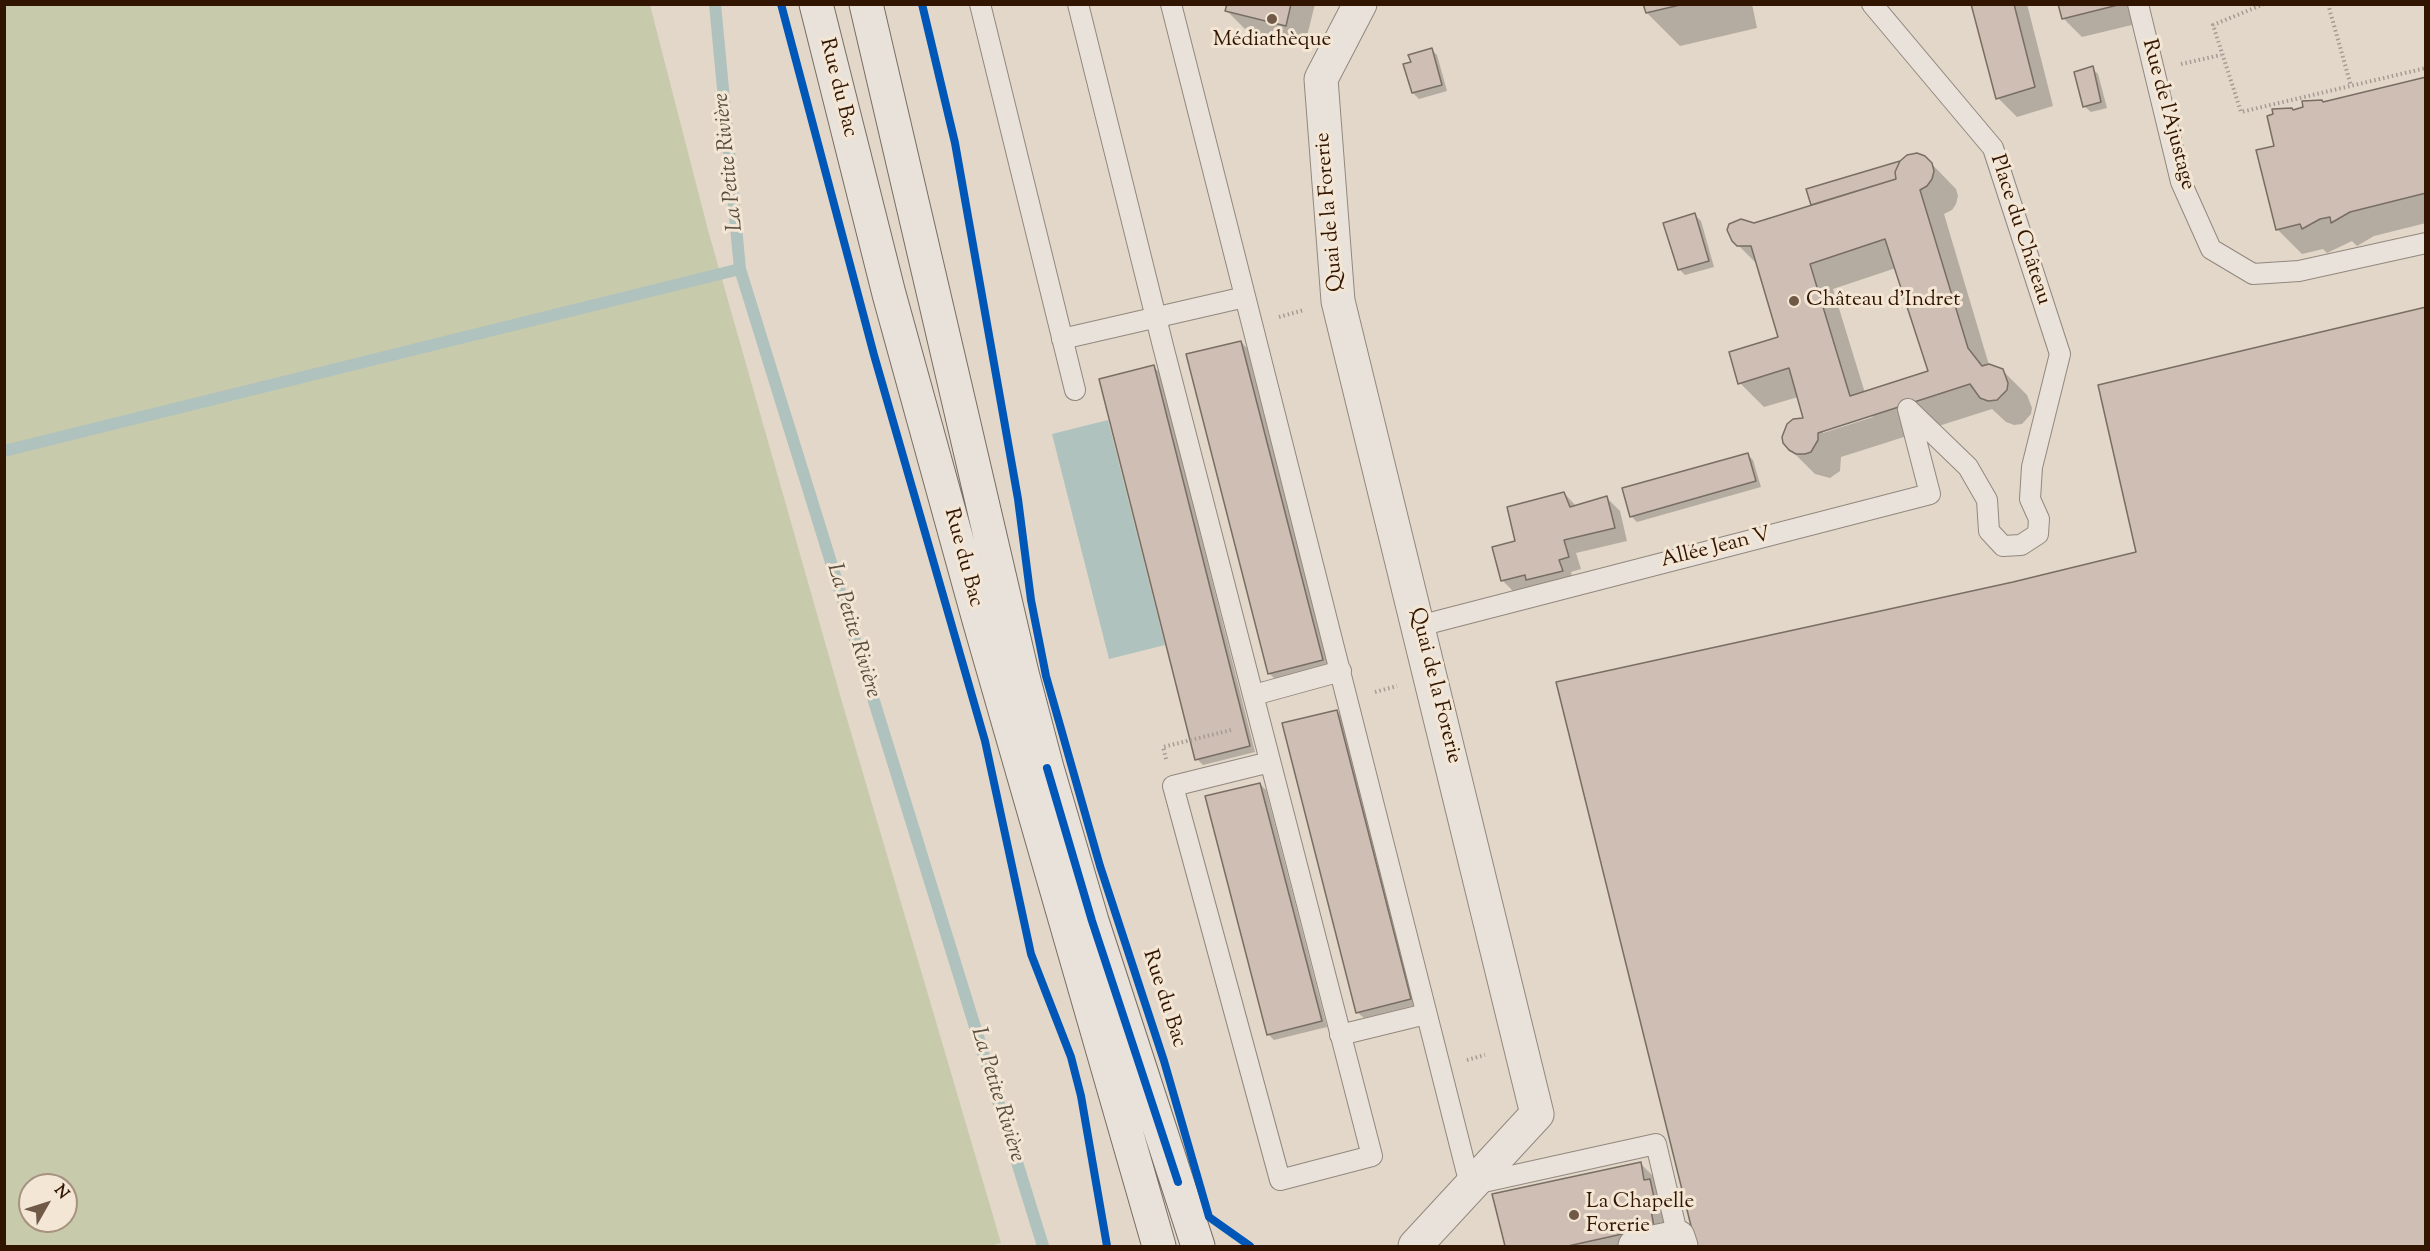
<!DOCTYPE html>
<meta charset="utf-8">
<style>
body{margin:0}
#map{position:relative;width:2430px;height:1251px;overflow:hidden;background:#e2d7c8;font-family:"Sorts Mill Goudy",serif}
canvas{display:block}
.frame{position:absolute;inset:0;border:6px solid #321500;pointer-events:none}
.north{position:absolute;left:18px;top:1173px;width:60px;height:60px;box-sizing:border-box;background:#f3e6d4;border:2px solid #a6927f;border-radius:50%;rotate:51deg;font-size:16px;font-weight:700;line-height:24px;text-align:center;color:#321500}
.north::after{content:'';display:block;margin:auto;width:21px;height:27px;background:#705946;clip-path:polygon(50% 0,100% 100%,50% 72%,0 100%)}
</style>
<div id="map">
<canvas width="2430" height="1251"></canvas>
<div class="frame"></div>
<div class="north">N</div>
</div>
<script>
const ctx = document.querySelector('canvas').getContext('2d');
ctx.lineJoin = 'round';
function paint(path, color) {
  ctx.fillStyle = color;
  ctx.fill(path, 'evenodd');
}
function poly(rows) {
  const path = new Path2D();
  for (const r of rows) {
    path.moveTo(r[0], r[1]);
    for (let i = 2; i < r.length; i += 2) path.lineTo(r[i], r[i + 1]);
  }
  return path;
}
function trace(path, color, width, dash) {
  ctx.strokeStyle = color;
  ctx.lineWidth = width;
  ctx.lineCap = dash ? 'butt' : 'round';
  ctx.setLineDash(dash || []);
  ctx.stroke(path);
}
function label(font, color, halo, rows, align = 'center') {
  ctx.font = font + ' "Sorts Mill Goudy",serif';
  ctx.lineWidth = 6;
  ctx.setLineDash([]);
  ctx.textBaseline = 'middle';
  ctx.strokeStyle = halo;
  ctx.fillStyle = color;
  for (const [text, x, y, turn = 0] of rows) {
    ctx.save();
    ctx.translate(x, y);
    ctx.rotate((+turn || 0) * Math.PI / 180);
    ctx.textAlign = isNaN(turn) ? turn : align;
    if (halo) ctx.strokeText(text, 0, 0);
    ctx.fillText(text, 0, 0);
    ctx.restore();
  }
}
const green = poly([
 [5,4,650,5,708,230,840,695,1001,1243,989,1246,5,1246],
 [30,1185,66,1185,66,1221,30,1221]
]);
const water = poly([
 [1108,420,1165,645,1109,659,1052,434]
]);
const shadow = poly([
 [1229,4,1315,4,1305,44,1246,30,1227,11],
 [1645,4,1752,4,1757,28,1680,46,1647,13],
 [1973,4,2027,4,2053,106,2017,117,1998,98],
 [2060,4,2130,4,2136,24,2082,37,2063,18],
 [1431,49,1437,55,1447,91,1419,99,1413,93,1413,63],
 [2092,68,2098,74,2107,108,2091,112,2084,106],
 [2426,78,2426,223,2374,236,2357,246,2352,241,2327,253,2323,249,2302,254,2277,229,2276,147,2293,111],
 [1925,157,1956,189,1958,196,1956,204,1952,210,1944,214,1989,365,2002,370,2027,395,2032,408,2031,414,2022,424,2014,425,2006,422,1992,409,1841,457,1840,471,1830,478,1815,474,1790,449,1805,420,1798,397,1764,407,1740,383,1780,338,1759,266,1733,240,1754,224,1813,206,1808,190],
 [1896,268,1929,372,1865,393,1833,289],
 [1871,414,1873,417,1823,433,1823,430],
 [1695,215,1701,221,1714,267,1685,275,1679,269],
 [2426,309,2426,1246,1697,1246,1558,684,2013,583,2138,553],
 [1241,342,1247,348,1328,666,1275,679,1269,673],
 [1154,367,1160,373,1255,752,1203,765,1197,759],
 [1747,454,1753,460,1761,487,1637,522,1631,516],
 [1564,493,1577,507,1607,498,1620,511,1627,541,1576,553,1581,569,1571,572,1574,584,1515,593,1502,580,1517,542],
 [1336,711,1342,717,1416,1005,1364,1018,1357,1012],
 [1260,784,1266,790,1327,1027,1274,1040,1268,1034],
 [1641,1164,1660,1183,1668,1246,1506,1246,1494,1196]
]);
const stream = poly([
 [715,4,740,269,1043,1246],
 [4,451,740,269]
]);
const building = poly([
 [1227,4,1291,4,1286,26,1225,11,1227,4],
 [1643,4,1684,4,1646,13,1643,4],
 [1971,4,2014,4,2035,87,1996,99,1971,4],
 [2058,4,2117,4,2118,5,2062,19,2058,4],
 [1432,48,1442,85,1412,93,1403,64,1411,62,1408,55,1432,48],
 [2093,66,2101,102,2083,107,2074,72,2093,66],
 [2426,77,2426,193,2350,212,2331,223,2330,217,2320,219,2302,229,2300,224,2276,230,2256,150,2274,146,2267,116,2273,114,2272,109,2292,108,2293,110,2303,107,2302,101,2322,100,2323,102,2426,77],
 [1917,153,1925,156,1932,163,1934,171,1932,179,1927,186,1920,190,1968,348,1982,366,1989,364,2003,369,2008,383,2007,390,1997,400,1988,401,1980,398,1970,384,1818,433,1818,440,1811,452,1805,454,1796,454,1789,450,1783,443,1782,437,1787,424,1793,419,1803,418,1789,368,1738,384,1729,352,1778,337,1751,246,1737,246,1732,241,1727,230,1729,224,1741,219,1754,223,1896,179,1895,172,1900,161,1907,155,1917,153],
 [1885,239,1928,371,1850,396,1810,264,1885,239],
 [1900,161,1895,172,1896,179,1811,205,1806,189,1900,161],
 [1695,213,1709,261,1678,270,1663,223,1695,213],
 [2426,307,2426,1246,1696,1246,1556,682,2013,582,2136,552,2098,385,2426,307],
 [1241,341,1323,660,1268,674,1186,354,1241,341],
 [1154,365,1250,746,1195,760,1099,379,1154,365],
 [1748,453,1756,481,1630,517,1622,488,1748,453],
 [1564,492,1570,507,1607,496,1615,528,1564,540,1569,557,1559,560,1563,571,1526,580,1525,575,1501,581,1492,547,1515,541,1507,507,1564,492],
 [1337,710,1411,999,1356,1013,1282,723,1337,710],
 [1260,783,1322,1021,1267,1035,1205,796,1260,783],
 [1641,1162,1644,1180,1650,1179,1655,1202,1650,1204,1654,1227,1568,1246,1505,1246,1492,1194,1641,1162]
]);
const path = poly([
 [2264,4,2213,25,2241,112,2426,68],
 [2328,4,2351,86],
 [2181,64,2221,55],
 [1279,317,1304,310],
 [1375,692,1397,686],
 [1166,759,1163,747,1231,730],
 [1467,1060,1485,1055]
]);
const lane = poly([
 [980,4,1075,390],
 [1078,4,1163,346,1372,1156,1280,1180,1173,786,1270,762],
 [1171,4,1470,1185,1656,1144,1678,1237],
 [1872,4,1993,148,2060,354,2032,467,2030,499,2039,519,2038,534,2021,545,2003,546,1989,531,1987,500,1968,467,1908,409],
 [2138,4,2181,182,2211,249,2253,274,2299,271,2426,243],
 [1062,339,1245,297],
 [1419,626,1930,494,1908,409],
 [1254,695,1341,671],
 [1340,1035,1426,1014]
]);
const street = poly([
 [1360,4,1321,79,1338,301,1537,1114,1415,1246],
 [1635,1246,1678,1237,1681,1246]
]);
const secondary = poly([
 [816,4,889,294,979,620,1159,1246],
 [866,4,1022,673,1047,768,1092,921,1198,1246]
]);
const cycleway = poly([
 [781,4,874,355,985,741,1031,954,1071,1057,1081,1096,1107,1246],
 [922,4,955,143,1018,499,1031,600,1046,676,1100,866,1164,1061,1209,1217,1250,1246],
 [1047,768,1092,921,1178,1182]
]);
const markers = [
 [1272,19,6,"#705946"],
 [1794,301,6,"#705946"],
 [1574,1215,6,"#705946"]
];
const poiNames = [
 ["Médiathèque",1272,41,"center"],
 ["Château d'Indret",1806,301],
 ["La Chapelle",1586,1203],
 ["Forerie",1586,1227]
];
const streetNames = [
 ["Rue du Bac",837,88,76],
 ["Rue de l'Ajustage",2167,115,75],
 ["Quai de la Forerie",1331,212,-95],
 ["Place du Château",2019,230,72],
 ["Allée Jean V",1716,549,-14],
 ["Rue du Bac",962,558,75],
 ["Quai de la Forerie",1434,686,76],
 ["Rue du Bac",1163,999,72]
];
const waterNames = [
 ["La Petite Rivière",730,162,-96],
 ["La Petite Rivière",852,631,73],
 ["La Petite Rivière",996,1095,73]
];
paint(green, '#c8caac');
paint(water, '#b0c2bd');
paint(shadow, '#0003');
trace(stream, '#b0c2bd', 12);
paint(building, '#cfbeb3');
trace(building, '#786e63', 1.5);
trace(lane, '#92887d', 22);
trace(street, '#92887d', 35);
trace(secondary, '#786e63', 35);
trace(path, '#a49c95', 4, [1.5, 3]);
trace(lane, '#e8e2db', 20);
trace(street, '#e8e2db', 33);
trace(secondary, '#e8e2db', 33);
trace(cycleway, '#0057b8', 8);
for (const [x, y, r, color] of markers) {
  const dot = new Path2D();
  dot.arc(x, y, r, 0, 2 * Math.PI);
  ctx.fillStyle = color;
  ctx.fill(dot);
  trace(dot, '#f3e6d4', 2);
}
label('21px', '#321500', '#f3e6d4', poiNames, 'left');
label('21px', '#321500', '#f3e6d4', streetNames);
label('italic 22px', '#574e40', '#f3e6d4', waterNames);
</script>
